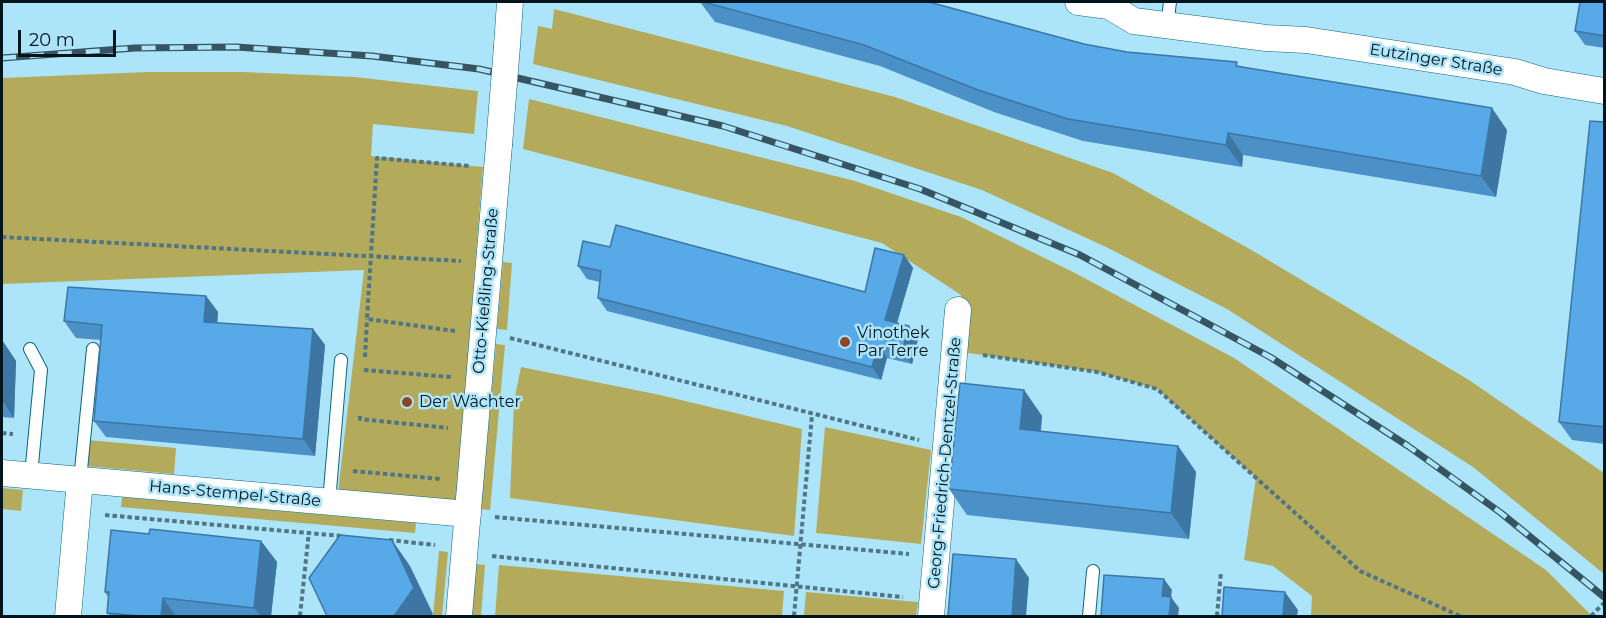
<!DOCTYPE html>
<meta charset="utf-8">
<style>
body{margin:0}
#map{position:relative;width:1606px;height:618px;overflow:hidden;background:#ace4fa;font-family:Montserrat,sans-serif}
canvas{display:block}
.frame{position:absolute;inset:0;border:3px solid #01151d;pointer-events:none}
.scale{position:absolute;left:18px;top:30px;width:98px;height:27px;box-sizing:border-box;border:3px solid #01151d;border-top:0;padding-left:8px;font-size:18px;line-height:21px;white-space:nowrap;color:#01151d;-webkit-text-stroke:4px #ace4fa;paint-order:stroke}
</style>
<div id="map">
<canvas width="1606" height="618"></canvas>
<div class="frame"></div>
<div class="scale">20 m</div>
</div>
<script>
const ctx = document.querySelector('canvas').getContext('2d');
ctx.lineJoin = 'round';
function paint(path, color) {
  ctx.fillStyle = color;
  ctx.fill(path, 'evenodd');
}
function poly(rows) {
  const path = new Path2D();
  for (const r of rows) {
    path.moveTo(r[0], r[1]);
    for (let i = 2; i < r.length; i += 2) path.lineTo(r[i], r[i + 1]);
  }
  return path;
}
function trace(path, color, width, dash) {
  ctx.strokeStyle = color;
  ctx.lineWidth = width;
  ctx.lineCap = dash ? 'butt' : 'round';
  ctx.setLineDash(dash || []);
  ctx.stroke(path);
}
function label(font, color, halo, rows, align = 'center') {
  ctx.font = font + ' Montserrat,sans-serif';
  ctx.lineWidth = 5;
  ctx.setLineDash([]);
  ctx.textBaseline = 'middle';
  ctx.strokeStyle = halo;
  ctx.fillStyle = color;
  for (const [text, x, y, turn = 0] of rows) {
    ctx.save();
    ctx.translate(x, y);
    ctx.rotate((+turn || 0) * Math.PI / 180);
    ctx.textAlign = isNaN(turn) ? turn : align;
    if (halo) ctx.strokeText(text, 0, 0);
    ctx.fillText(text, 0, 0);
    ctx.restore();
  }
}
const green = poly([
 [554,9,895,97,1113,173,1248,248,1469,380,1604,473,1604,574,1473,467,1227,309,1106,247,982,190,787,126,533,64,538,26,552,29],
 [148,72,243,72,355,77,478,91,474,134,373,124,371,156,483,167,456,505,338,492,364,270,2,284,2,78],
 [529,99,855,181,961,217,1073,272,1234,358,1546,570,1592,616,1311,616,1312,596,1273,566,1244,560,1256,478,1157,389,1097,372,955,351,961,295,882,243,523,149],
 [503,262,512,263,507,330,497,329],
 [496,344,505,345,490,510,481,509],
 [521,367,660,395,802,429,794,536,510,498,514,401],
 [825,427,931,450,921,544,816,533],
 [88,440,176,448,174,474,85,466],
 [2,488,23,490,21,511,2,509],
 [122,497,416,523,415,533,121,507],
 [439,551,448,552,442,616,433,616],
 [476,564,485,565,481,616,471,616],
 [499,565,784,591,782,616,495,616],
 [806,592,918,602,916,616,804,616]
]);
const path = poly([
 [2,237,461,261],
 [455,331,367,319,377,158,469,166],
 [510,338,919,440],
 [983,355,1097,372,1157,389,1360,571,1460,616],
 [365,357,367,319],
 [364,370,451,377],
 [360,416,360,419,448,428],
 [2,433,13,434],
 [353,471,441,479],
 [105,515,342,536],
 [495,517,909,554],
 [389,540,435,545],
 [492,556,903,597],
 [300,616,309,531],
 [794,616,812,415],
 [1217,616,1221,572],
 [1591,616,1604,603]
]);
const service = poly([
 [1167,26,1170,2],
 [30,349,41,370,31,475],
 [80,480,93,349],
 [329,502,341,360],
 [1089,616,1093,571]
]);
const minor = poly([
 [1078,2,1109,6,1134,21,1266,38,1306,40,1515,72,1544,81,1604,91],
 [507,46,510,2],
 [2,473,468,514],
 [68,616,80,480],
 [459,616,499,145],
 [931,616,958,310]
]);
const rail = poly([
 [2,58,135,48,236,47,372,56,479,69,723,126,920,189,1080,255,1270,357,1408,446,1501,513,1604,597]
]);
const minorBridge = poly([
 [499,145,507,46]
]);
const wall = poly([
 [700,2,929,2,1084,44,1127,52,1240,66,1507,130,1496,197,1243,155,1242,167,1083,141,994,112,880,66,715,22],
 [1605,2,1605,48,1585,45,1575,31],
 [1605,122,1605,444,1572,440,1559,422],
 [610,247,865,292,904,255,913,268,897,323,909,326,918,339,912,364,887,358,881,380,607,311,598,298,600,282,587,279,578,266],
 [206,296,218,312,217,323,313,329,325,345,315,456,106,437,94,421,101,340,76,338,64,321],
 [2,340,16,361,14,418,2,417],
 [1024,390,1042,416,1041,431,1178,446,1196,472,1189,539,967,515,949,489],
 [149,534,261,541,277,562,271,616,110,616,107,613,108,597,105,592]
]);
const shadedWall = poly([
 [1492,108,1507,130,1496,197,1481,176],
 [1228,133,1243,155,1242,167,1226,145],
 [904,255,913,268,894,333,885,320],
 [206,296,218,312,216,339,204,322],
 [909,326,918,339,912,364,902,351],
 [313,329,325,345,315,456,303,439],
 [2,340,16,361,14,418,2,400],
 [878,345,887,358,881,380,872,367],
 [1024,390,1042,416,1038,455,1020,429],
 [1178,446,1196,472,1189,539,1171,513],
 [392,540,410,566,433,614,431,616,394,616],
 [261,541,277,562,271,616,261,616,254,608],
 [1016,559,1029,578,1026,616,1012,616],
 [1164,579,1172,590,1171,597,1179,608,1178,616,1169,616,1162,596],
 [1285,592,1298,610,1297,616,1283,616],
 [163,598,176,616,161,616]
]);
const building = poly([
 [703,2,929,2,1084,44,1127,52,1237,62,1236,66,1492,108,1481,176,1228,133,1226,145,1068,119,978,90,864,45,703,2],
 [1580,2,1605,2,1605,36,1575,31,1580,2],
 [1590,121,1605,122,1605,427,1559,422,1590,121],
 [616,225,865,292,875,248,904,255,885,320,909,326,902,351,878,345,872,367,598,298,601,271,578,266,583,241,610,247,616,225],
 [68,287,206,296,204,322,313,329,303,439,94,421,102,325,64,321,68,287],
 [960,383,1024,390,1020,429,1178,446,1171,513,949,489,960,383],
 [150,529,261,541,254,608,163,598,161,616,141,616,107,613,109,592,105,592,111,530,149,534,150,529],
 [340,535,392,540,414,588,394,616,327,616,309,578,340,535],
 [953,554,1016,559,1012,616,948,616,953,554],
 [1104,575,1164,579,1162,596,1171,597,1169,616,1101,616,1104,575],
 [1224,587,1285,592,1283,616,1222,616,1224,587]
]);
const markers = [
 [845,342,6,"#8d4523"],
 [407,402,6,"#8d4523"]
];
const streetNames = [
 ["Eutzinger Straße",1436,60,9],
 ["Otto-Kießling-Straße",486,291,-85],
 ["Georg-Friedrich-Dentzel-Straße",945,463,-85],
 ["Hans-Stempel-Straße",235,494,5]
];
const poiNames = [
 ["Vinothek",857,333],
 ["Par Terre",857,351],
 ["Der Wächter",419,402]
];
paint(green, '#b3ab5b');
trace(service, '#0a6681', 14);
trace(minor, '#0a6681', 27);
trace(path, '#507584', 4, [4.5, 3]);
trace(service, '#fff', 12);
trace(minor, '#fff', 26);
trace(rail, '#365561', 7);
trace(rail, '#ace4fa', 4.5, [14]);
trace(minorBridge, '#0a6681', 27, []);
trace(minorBridge, '#fff', 26);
paint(wall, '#4b91c8');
paint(shadedWall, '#3d76a2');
paint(building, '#57a9e8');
trace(building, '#3d76a2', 1.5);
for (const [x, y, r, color] of markers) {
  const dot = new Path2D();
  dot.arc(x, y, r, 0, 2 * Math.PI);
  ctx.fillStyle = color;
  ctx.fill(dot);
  trace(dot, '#ace4fa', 2);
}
label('16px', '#01151d', '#ace4fa', streetNames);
label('16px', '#01151d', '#ace4fa', poiNames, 'left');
</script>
